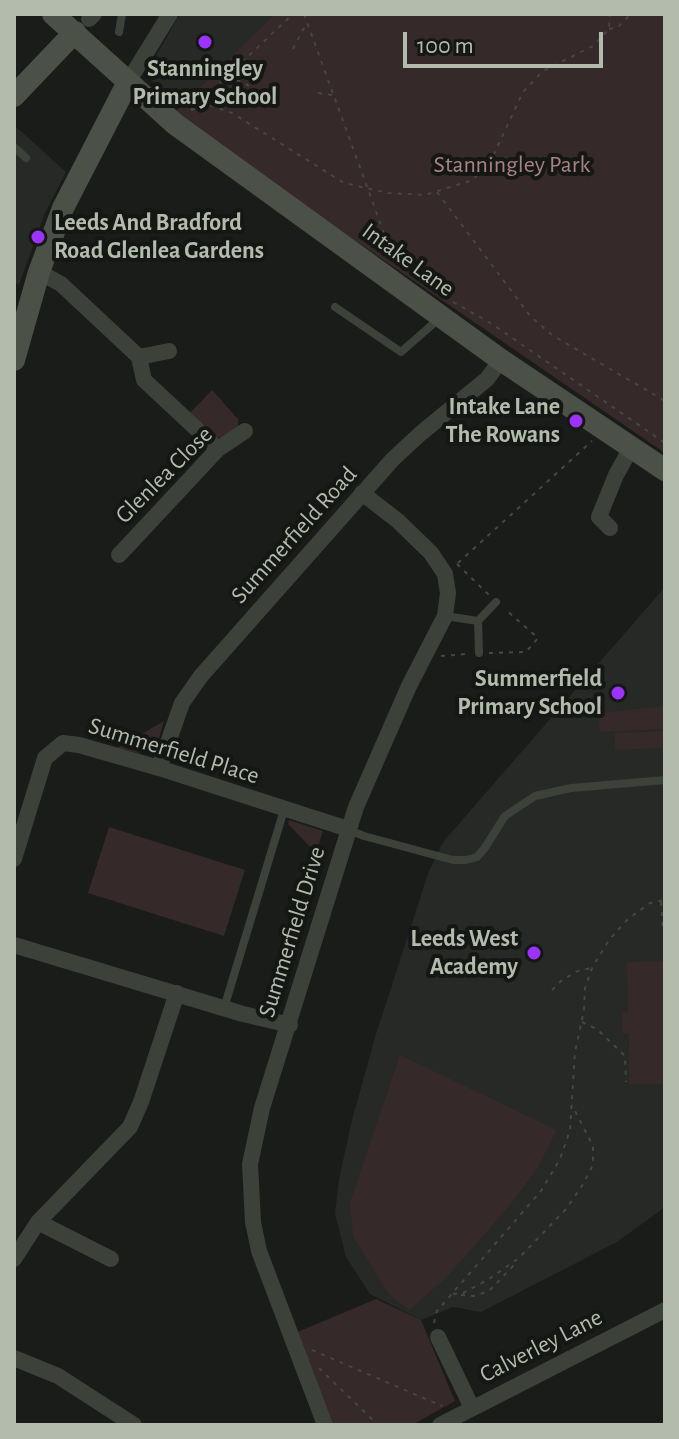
<!DOCTYPE html>
<style>
body{margin:0}
#map{position:relative;width:679px;height:1439px;overflow:hidden;background:#1a1c1a;font-family:"Alegreya Sans",sans-serif}
canvas{display:block}
.frame{position:absolute;inset:0;border:16px solid #b3bcac;pointer-events:none}
.scale{position:absolute;left:403px;top:32px;width:200px;height:36px;box-sizing:border-box;border:4px solid #b3bcac;border-top:0;padding-left:10px;font-size:24px;line-height:28px;white-space:nowrap;color:#b3bcac;-webkit-text-stroke:6px #151715;paint-order:stroke}
</style>
<div id="map">
<canvas width="679" height="1439"></canvas>
<div class="frame"></div>
<div class="scale">100 m</div>
</div>
<script>
const ctx = document.querySelector('canvas').getContext('2d');
ctx.lineJoin = 'round';
function paint(path, color) {
  ctx.fillStyle = color;
  ctx.fill(path, 'evenodd');
}
function poly(rows) {
  const path = new Path2D();
  for (const r of rows) {
    path.moveTo(r[0], r[1]);
    for (let i = 2; i < r.length; i += 2) path.lineTo(r[i], r[i + 1]);
  }
  return path;
}
function trace(path, color, width, dash) {
  ctx.strokeStyle = color;
  ctx.lineWidth = width;
  ctx.lineCap = dash ? 'butt' : 'round';
  ctx.setLineDash(dash || []);
  ctx.stroke(path);
}
function label(font, color, halo, rows, align = 'center') {
  ctx.font = font + ' "Alegreya Sans",sans-serif';
  ctx.lineWidth = 8;
  ctx.setLineDash([]);
  ctx.textBaseline = 'middle';
  ctx.strokeStyle = halo;
  ctx.fillStyle = color;
  for (const [text, x, y, turn = 0] of rows) {
    ctx.save();
    ctx.translate(x, y);
    ctx.rotate((+turn || 0) * Math.PI / 180);
    ctx.textAlign = isNaN(turn) ? turn : align;
    if (halo) ctx.strokeText(text, 0, 0);
    ctx.fillText(text, 0, 0);
    ctx.restore();
  }
}
const built = poly([
 [180,14,274,14,183,104,152,81,148,70],
 [14,125,66,172,45,213,19,285,14,282],
 [665,587,665,1207,617,1242,481,1312,453,1307,421,1320,370,1294,346,1257,335,1214,339,1179,352,1120,376,1034,429,871,443,842]
]);
const green = poly([
 [274,14,665,14,665,453,172,115],
 [212,390,238,419,238,426,225,438,214,437,189,414],
 [665,706,665,729,600,732,598,713],
 [164,721,158,741,150,750,138,753,117,748],
 [665,731,665,748,615,750,615,733],
 [289,820,323,831,316,853,288,824],
 [109,827,245,870,224,936,88,893],
 [665,961,665,1084,629,1084,629,1034,622,1033,622,1013,628,1012,627,962],
 [400,1055,557,1130,537,1169,510,1205,446,1278,409,1310,389,1294,353,1237,350,1203],
 [376,1299,421,1320,455,1401,412,1425,329,1425,295,1333]
]);
const path = poly([
 [304,14,393,258],
 [609,29,618,27,631,14],
 [293,49,306,24],
 [227,77,244,82,260,96],
 [318,93,332,95],
 [191,110,209,105,232,113,344,183,388,193,425,195,473,180,493,156,523,92,543,71,593,46,609,29,610,14],
 [191,110,293,14],
 [437,192,531,317,552,335,665,401],
 [453,302,492,324,665,443],
 [458,563,592,441],
 [457,564,489,595],
 [489,653,526,652,538,638,506,610],
 [441,656,466,654],
 [661,902,663,929],
 [552,990,562,980,578,971,591,968],
 [582,1022,598,1030,625,1056,626,1082],
 [453,1294,463,1293,489,1279,519,1258,566,1209,582,1186,593,1165,593,1146,572,1105],
 [461,1295,474,1296,489,1291,517,1262],
 [434,1323,437,1311,541,1191,560,1159,570,1130,575,1052,584,1010,585,988,592,968,609,940,628,919,650,903,665,900],
 [312,1350,442,1406],
 [319,1368,378,1425]
]);
const lane = poly([
 [119,32,122,14],
 [14,147,26,158],
 [335,307,401,352,441,317],
 [445,616,478,621,479,653],
 [478,621,496,602],
 [349,830,364,836,453,860,466,860,477,857,484,849,505,816,535,796,571,788,665,780],
 [224,1008,284,810]
]);
const street = poly([
 [89,19,94,14],
 [128,82,170,14],
 [39,272,61,284,139,357,144,380,218,449],
 [139,357,169,351],
 [610,528,599,517,616,475,631,448],
 [119,555,218,449,245,431],
 [159,768,182,703,201,676,393,459,420,434,487,379,501,360],
 [14,859,45,758,63,743,79,745,159,768,348,829],
 [14,945,243,1014,290,1025],
 [38,1222,111,1259],
 [14,1259,38,1222,130,1127,141,1102,177,993],
 [438,1337,472,1408],
 [14,1358,58,1376,134,1425],
 [325,1425,259,1251,253,1222,250,1164,262,1108,356,807,409,686,445,616,448,593,445,574,431,553,398,521,362,493],
 [440,1425,665,1310]
]);
const secondary = poly([
 [53,14,175,124,501,360,665,470],
 [14,96,75,32],
 [14,360,39,272,63,208,128,82]
]);
const markers = [
 [205,42,8,"#9c33fb"],
 [38,237,8,"#9c33fb"],
 [576,421,8,"#9c33fb"],
 [618,693,8,"#9c33fb"],
 [534,953,8,"#9c33fb"]
];
const poiNames = [
 ["Stanningley",205,69,"center"],
 ["Primary School",205,97,"center"],
 ["Leeds And Bradford",54,223,"left"],
 ["Road Glenlea Gardens",54,251,"left"],
 ["Intake Lane",560,407],
 ["The Rowans",560,435],
 ["Summerfield",602,679],
 ["Primary School",602,707],
 ["Leeds West",518,939],
 ["Academy",518,967]
];
const parkNames = [
 ["Stanningley Park",512,165]
];
const streetNames = [
 ["Intake Lane",408,260,36],
 ["Glenlea Close",164,475,-45],
 ["Summerfield Road",294,535,-48],
 ["Summerfield Place",174,751,17],
 ["Summerfield Drive",292,932,-73],
 ["Calverley Lane",541,1346,-27]
];
paint(built, '#262926');
paint(green, '#352929');
trace(path, '#444840', 2, [4, 6]);
trace(lane, '#3c413a', 8);
trace(street, '#3c413a', 16);
trace(secondary, '#4c5148', 22);
for (const [x, y, r, color] of markers) {
  const dot = new Path2D();
  dot.arc(x, y, r, 0, 2 * Math.PI);
  ctx.fillStyle = color;
  ctx.fill(dot);
  trace(dot, '#151715', 3);
}
label('bold 24px', '#b3bcac', '#151715', poiNames, 'right');
label('24px', '#a88285', '#151715', parkNames);
label('24px', '#b3bcac', '#151715', streetNames);
</script>
